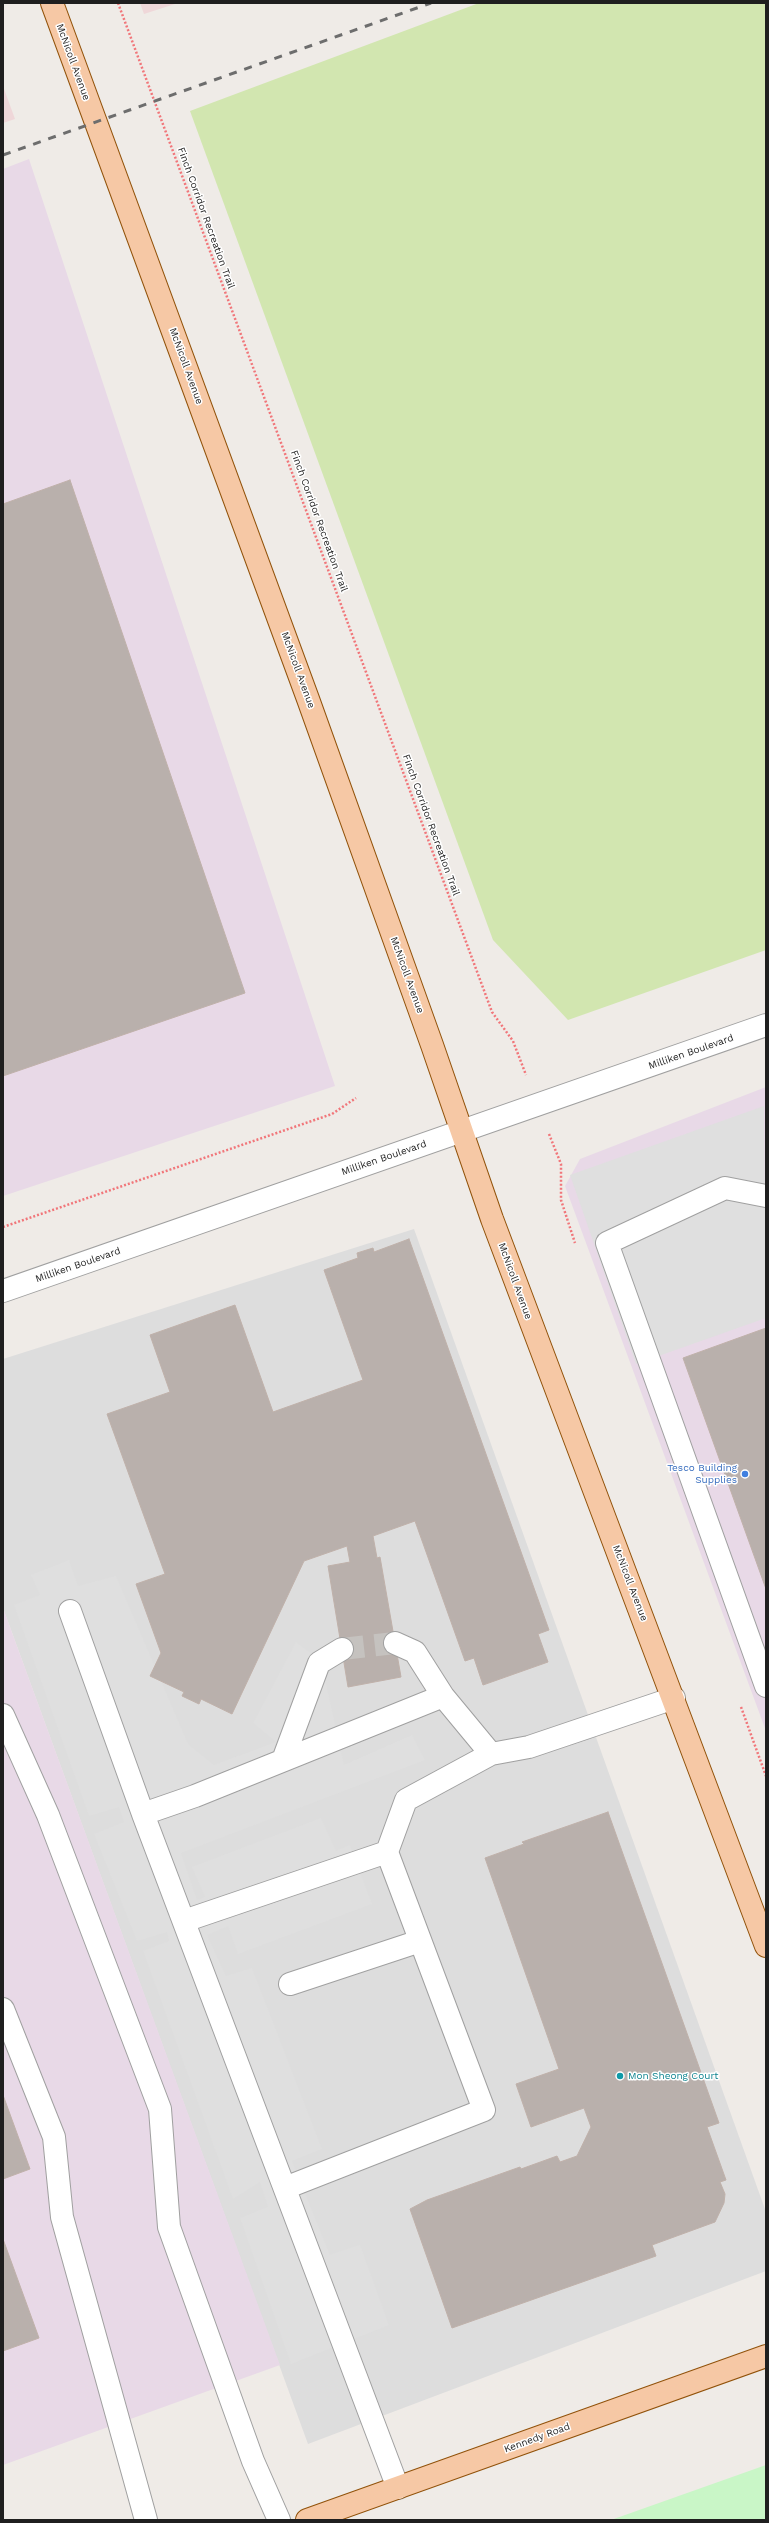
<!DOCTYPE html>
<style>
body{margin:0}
#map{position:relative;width:769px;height:2523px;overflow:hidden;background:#efebe7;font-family:"Work Sans",sans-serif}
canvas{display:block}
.frame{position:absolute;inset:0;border:4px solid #1f1f1f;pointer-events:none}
</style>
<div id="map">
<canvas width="769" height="2523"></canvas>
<div class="frame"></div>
</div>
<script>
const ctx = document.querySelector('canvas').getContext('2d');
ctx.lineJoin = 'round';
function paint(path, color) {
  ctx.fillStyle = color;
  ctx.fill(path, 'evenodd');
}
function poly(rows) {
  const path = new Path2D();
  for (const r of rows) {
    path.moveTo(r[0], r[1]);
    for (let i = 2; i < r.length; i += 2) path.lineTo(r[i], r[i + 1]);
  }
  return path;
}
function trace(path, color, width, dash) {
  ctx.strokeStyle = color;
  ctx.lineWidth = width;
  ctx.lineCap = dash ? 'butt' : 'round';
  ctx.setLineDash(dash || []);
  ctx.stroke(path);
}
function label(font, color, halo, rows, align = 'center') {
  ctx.font = font + ' "Work Sans",sans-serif';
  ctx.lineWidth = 3;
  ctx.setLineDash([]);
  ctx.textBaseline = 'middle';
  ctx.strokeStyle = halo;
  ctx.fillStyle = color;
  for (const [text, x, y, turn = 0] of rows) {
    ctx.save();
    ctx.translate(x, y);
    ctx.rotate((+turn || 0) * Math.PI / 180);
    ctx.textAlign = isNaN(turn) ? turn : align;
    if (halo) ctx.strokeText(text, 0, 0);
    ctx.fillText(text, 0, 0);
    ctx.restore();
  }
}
const residential = poly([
 [414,1229,766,2212,766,2271,308,2444,3,1608,3,1359]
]);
const commercial = poly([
 [140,3,178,3,144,14],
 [3,86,15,119,3,123]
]);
const industrial = poly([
 [29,159,335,1086,3,1196,3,169],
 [766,1087,766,1731,565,1186,580,1159],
 [3,1608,280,2365,3,2465]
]);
const grass = poly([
 [479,3,766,3,766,950,568,1020,493,940,190,111]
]);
const park = poly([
 [766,2465,766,2520,611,2520]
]);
const parking = poly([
 [764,1106,766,1318,636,1364,570,1175],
 [69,1560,78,1586,116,1576,188,1744,214,1765,276,1742,253,1723,296,1642,321,1661,344,1765,412,1735,425,1760,181,1853,197,1900,205,1897,192,1867,321,1818,336,1851,350,1845,372,1904,238,1954,228,1926,207,1935,226,1976,252,1968,322,2149,292,2161,330,2255,360,2245,389,2325,291,2364,240,2218,268,2207,260,2182,233,2199,143,1951,169,1941,167,1932,137,1941,94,1834,124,1822,119,1807,89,1816,14,1605,40,1595,31,1575]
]);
const building = poly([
 [70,480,245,993,3,1076,3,504,70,480],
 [409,1239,549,1630,538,1634,548,1662,483,1685,474,1658,465,1661,415,1521,373,1536,377,1558,380,1557,401,1677,348,1687,328,1566,350,1562,347,1546,304,1561,232,1714,201,1699,199,1704,182,1696,184,1692,150,1676,161,1653,136,1584,165,1574,107,1414,170,1392,150,1335,235,1305,273,1412,363,1380,324,1270,358,1258,357,1253,373,1248,374,1252,409,1239],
 [766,1328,766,1589,683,1358,766,1328],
 [608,1812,719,2123,707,2127,726,2180,720,2182,725,2194,724,2203,715,2222,652,2245,656,2256,452,2328,410,2209,427,2200,520,2167,521,2169,557,2156,560,2162,577,2156,591,2127,584,2108,531,2127,516,2084,559,2069,485,1858,524,1844,522,1842,608,1812],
 [3,2095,30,2169,3,2179,3,2095],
 [3,2239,39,2338,3,2351,3,2239]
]);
const minorTunnel = poly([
 [342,1649,395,1643]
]);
const path = poly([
 [118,3,492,1012,513,1041,526,1075],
 [549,1134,561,1164,561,1200,575,1243],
 [3,1227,332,1114,356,1098],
 [741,1707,766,1776]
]);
const minor = poly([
 [766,1196,725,1188,607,1243,766,1686],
 [3,1291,766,1025],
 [70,1611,143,1814,195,1796,443,1696,491,1754,529,1747,674,1698],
 [395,1643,415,1652,443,1696],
 [3,1715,48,1815,160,2109,169,2227,253,2461,279,2520],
 [283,1760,319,1663,342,1649],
 [143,1814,398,2488],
 [184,1921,387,1852],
 [290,1984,420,1941],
 [3,2009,54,2137,62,2217,146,2520],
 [285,2188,484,2110,387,1852,406,1800,491,1754]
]);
const major = poly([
 [52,3,308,699,432,1045,492,1219,766,1946],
 [307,2520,766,2356]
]);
const rail = poly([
 [3,155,431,3]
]);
const markers = [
 [745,1474,4,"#3f7fe0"],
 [620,2076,4,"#0f9aa8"]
];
const streetNames = [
 ["McNicoll Avenue",73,62,70],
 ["Finch Corridor Recreation Trail",206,218,70],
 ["McNicoll Avenue",186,366,70],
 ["Finch Corridor Recreation Trail",319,521,70],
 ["McNicoll Avenue",298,670,70],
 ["Finch Corridor Recreation Trail",431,825,70],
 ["McNicoll Avenue",407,975,70],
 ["Milliken Boulevard",691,1052,-19],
 ["Milliken Boulevard",384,1158,-19],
 ["Milliken Boulevard",78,1265,-19],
 ["McNicoll Avenue",515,1281,70],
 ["McNicoll Avenue",630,1583,69],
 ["Kennedy Road",537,2438,-20]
];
const shopNames = [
 ["Tesco Building",737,1468],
 ["Supplies",737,1480]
];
const cultureNames = [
 ["Mon Sheong Court",628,2076]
];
paint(residential, '#ddd');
paint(commercial, '#efd7d9');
paint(industrial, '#e8d9e7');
paint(grass, '#d2e6b0');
paint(park, '#c9f6c7');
paint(parking, '#dfdfdf');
paint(building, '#b9b0ac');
trace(building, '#c0b1aa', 1);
trace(minorTunnel, '#c5c2bf', 22, [22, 11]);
trace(minor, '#a0a0a0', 24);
trace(major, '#91520a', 24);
trace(path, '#f1767a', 2.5, [2, 2]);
trace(minor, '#fff', 22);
trace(major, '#f6c8a5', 22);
trace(rail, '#6d6d6d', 3, [8, 8]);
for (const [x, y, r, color] of markers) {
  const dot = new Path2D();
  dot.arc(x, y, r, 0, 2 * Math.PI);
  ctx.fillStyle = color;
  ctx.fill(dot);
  trace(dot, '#fff', 1.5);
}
label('10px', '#1f1f1f', '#fff', streetNames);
label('10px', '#366cbe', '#fff', shopNames, 'right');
label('10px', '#0d838f', '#fff', cultureNames, 'left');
</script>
